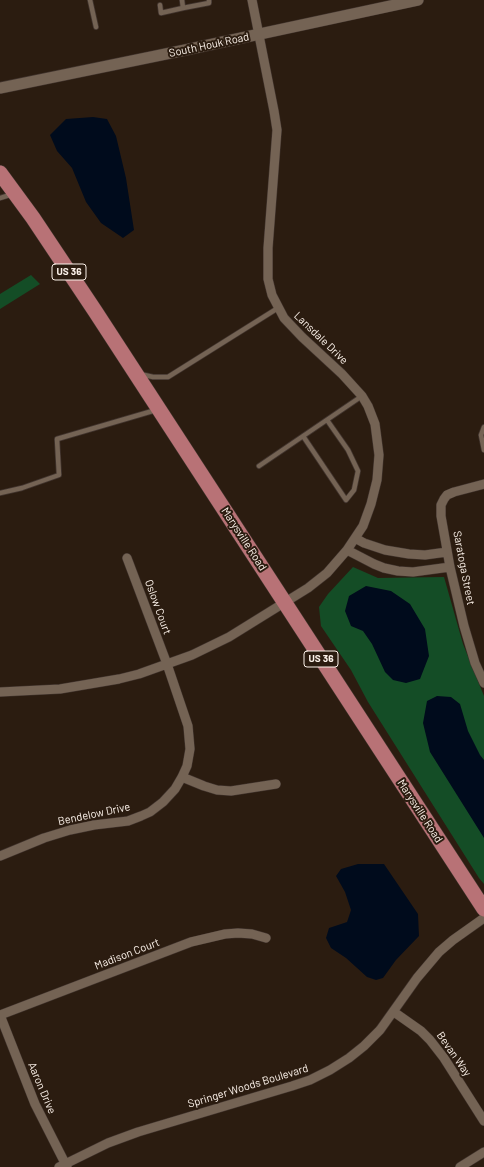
<!DOCTYPE html>
<style>
body{margin:0}
canvas{display:block;background:#2b1c10}
</style>
<canvas width="484" height="1167"></canvas>
<script>
const ctx = document.querySelector('canvas').getContext('2d');
ctx.lineJoin = 'round';
function paint(path, color) {
  ctx.fillStyle = color;
  ctx.fill(path, 'evenodd');
}
function poly(rows) {
  const path = new Path2D();
  for (const r of rows) {
    path.moveTo(r[0], r[1]);
    for (let i = 2; i < r.length; i += 2) path.lineTo(r[i], r[i + 1]);
  }
  return path;
}
function trace(path, color, width, dash) {
  ctx.strokeStyle = color;
  ctx.lineWidth = width;
  ctx.lineCap = dash ? 'butt' : 'round';
  ctx.setLineDash(dash || []);
  ctx.stroke(path);
}
function label(font, color, halo, rows, align = 'center') {
  ctx.font = font + ' Barlow,sans-serif';
  ctx.lineWidth = 4;
  ctx.setLineDash([]);
  ctx.textBaseline = 'middle';
  ctx.strokeStyle = halo;
  ctx.fillStyle = color;
  for (const [text, x, y, turn = 0] of rows) {
    ctx.save();
    ctx.translate(x, y);
    ctx.rotate((+turn || 0) * Math.PI / 180);
    ctx.textAlign = isNaN(turn) ? turn : align;
    if (halo) ctx.strokeText(text, 0, 0);
    ctx.fillText(text, 0, 0);
    ctx.restore();
  }
}
const green = poly([
 [31,275,40,284,0,309,0,294],
 [353,567,378,578,444,577,463,644,484,696,484,884,479,878,368,702,351,670,321,626,319,607,328,594]
]);
const water = poly([
 [93,117,107,119,116,136,126,178,134,230,123,238,101,223,86,202,72,168,57,151,50,135,66,119],
 [366,586,391,591,410,604,425,629,429,656,420,679,406,683,393,680,385,672,372,644,363,631,351,626,345,611,349,596],
 [437,696,451,697,460,704,468,731,480,755,484,760,484,838,430,752,423,723,427,701],
 [358,864,384,864,418,914,419,936,396,960,383,978,376,980,367,977,346,958,331,948,326,938,329,928,347,922,351,910,345,892,336,876,341,869]
]);
const service = poly([
 [90,0,96,27],
 [160,5,161,13,183,8,182,0],
 [183,8,209,3,209,0],
 [0,198,13,194],
 [140,374,153,377,168,377,278,308],
 [484,427,481,435,484,450],
 [303,436,346,500,354,490,358,471,348,450,327,420],
 [259,466,362,396],
 [0,493,22,488,59,475,57,439,156,410]
]);
const minor = poly([
 [484,484,454,492,447,495,444,499,441,505,441,516,450,567,464,626,475,663,484,683],
 [355,538,364,543,385,550,409,554,425,555,447,552],
 [347,550,374,564,384,568,398,571,413,572,450,567],
 [0,692,60,689,119,679,139,674,192,655,229,637,308,588,327,573,347,550,363,526,371,504,377,480,379,455,375,424,368,406,362,396,342,374,302,337,284,318,272,295,268,279,268,248,277,130,274,111,252,0],
 [182,777,204,786,217,790,231,791,276,784],
 [0,856,44,838,70,830,94,825,128,821,141,816,150,812,163,802,175,789,182,777,187,766,190,749,188,726,167,664,127,558],
 [394,1012,421,1031,430,1040,444,1058,484,1121],
 [0,1015,191,942,225,934,238,933,252,934,266,938],
 [0,1015,35,1104,67,1167],
 [59,1167,108,1143,138,1132,292,1086,310,1080,330,1070,349,1058,364,1046,380,1030,417,978,439,952,453,940,484,918],
 [460,1167,484,1152]
]);
const tertiary = poly([
 [0,88,190,49,418,0]
]);
const trunk = poly([
 [0,173,33,218,95,311,484,909]
]);
const shields = [
 [69,272,34],
 [321,659,34]
];
const shieldNames = [
 ["US 36",69,272],
 ["US 36",321,659]
];
const streetNames = [
 ["South Houk Road",209,45,-12],
 ["Lansdale Drive",321,338,44],
 ["Marysville Road",244,539,57],
 ["Saratoga Street",464,568,79],
 ["Oslow Court",158,607,70],
 ["Marysville Road",420,811,57],
 ["Bendelow Drive",94,814,-12],
 ["Madison Court",127,954,-21],
 ["Bevan Way",454,1054,55],
 ["Springer Woods Boulevard",248,1086,-17],
 ["Aaron Drive",42,1088,67]
];
paint(green, '#144d26');
paint(water, '#000b1c');
trace(service, '#42352f', 6);
trace(minor, '#42352f', 10);
trace(tertiary, '#42352f', 12);
trace(trunk, '#42352f', 16);
trace(service, '#746354', 4.5);
trace(minor, '#746354', 9);
trace(tertiary, '#746354', 11);
trace(trunk, '#b87276', 15);
for (const [x, y, w] of shields) {
  const box = new Path2D();
  box.roundRect(x - w / 2, y - 8, w, 16, 3);
  ctx.fillStyle = '#2b1c10';
  ctx.fill(box);
  trace(box, '#fcf2ea', 1);
}
label('bold 10px', '#fcf2ea', null, shieldNames);
label('11px', '#fcf2ea', '#2b1c10', streetNames);
</script>
